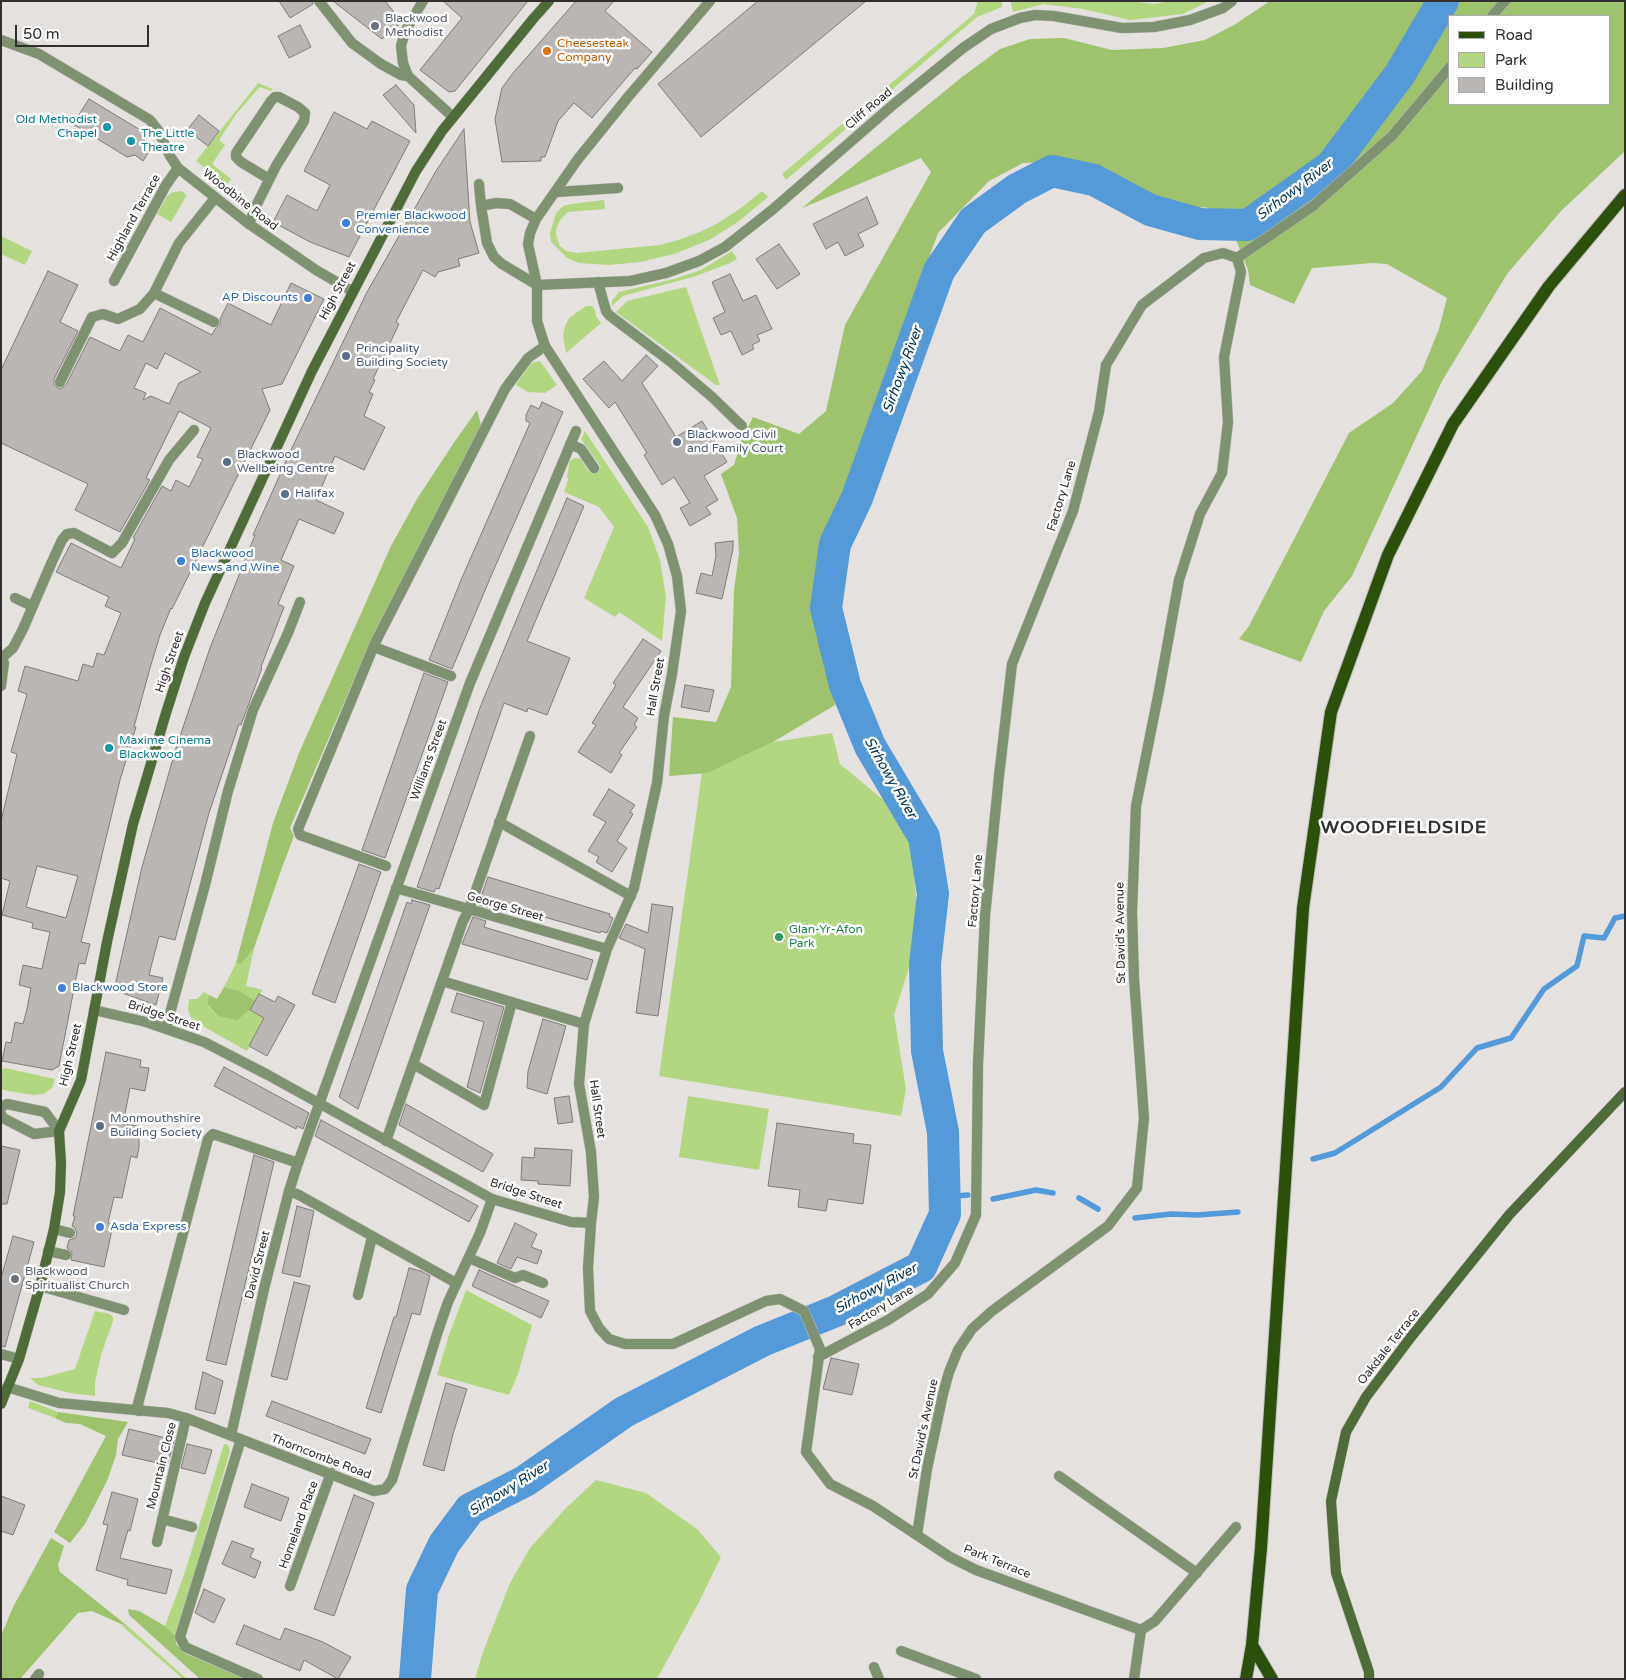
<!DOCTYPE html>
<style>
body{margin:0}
#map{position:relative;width:1626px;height:1680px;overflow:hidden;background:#e4e1df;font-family:"Varela Round",sans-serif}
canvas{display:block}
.frame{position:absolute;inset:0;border:2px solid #302f2e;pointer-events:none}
.legend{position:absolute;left:1448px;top:15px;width:162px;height:90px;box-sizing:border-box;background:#fff;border:1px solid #acacab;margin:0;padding:6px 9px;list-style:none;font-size:15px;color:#302f2e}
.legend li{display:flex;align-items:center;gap:10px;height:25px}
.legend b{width:25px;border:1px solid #acacab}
.scale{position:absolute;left:15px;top:25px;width:134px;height:22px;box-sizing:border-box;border:2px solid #302f2e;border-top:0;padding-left:6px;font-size:15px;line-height:18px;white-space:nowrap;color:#302f2e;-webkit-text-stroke:4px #fff;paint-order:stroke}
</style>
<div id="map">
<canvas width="1626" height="1680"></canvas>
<div class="frame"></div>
<ul class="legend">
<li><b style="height:6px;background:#2d4f0c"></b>Road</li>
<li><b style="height:14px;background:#b3d781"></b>Park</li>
<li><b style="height:14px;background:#b9b6b4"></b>Building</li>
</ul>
<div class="scale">50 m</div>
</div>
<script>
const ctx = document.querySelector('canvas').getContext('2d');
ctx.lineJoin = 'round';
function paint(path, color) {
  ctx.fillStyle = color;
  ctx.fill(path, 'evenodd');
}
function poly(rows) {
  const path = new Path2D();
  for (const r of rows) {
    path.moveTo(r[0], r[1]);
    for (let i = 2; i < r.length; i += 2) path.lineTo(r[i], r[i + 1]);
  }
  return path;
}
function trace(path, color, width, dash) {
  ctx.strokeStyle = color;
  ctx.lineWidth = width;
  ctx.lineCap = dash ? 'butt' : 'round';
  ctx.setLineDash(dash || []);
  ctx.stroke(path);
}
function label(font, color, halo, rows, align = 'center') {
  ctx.font = font + ' "Varela Round",sans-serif';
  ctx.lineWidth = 5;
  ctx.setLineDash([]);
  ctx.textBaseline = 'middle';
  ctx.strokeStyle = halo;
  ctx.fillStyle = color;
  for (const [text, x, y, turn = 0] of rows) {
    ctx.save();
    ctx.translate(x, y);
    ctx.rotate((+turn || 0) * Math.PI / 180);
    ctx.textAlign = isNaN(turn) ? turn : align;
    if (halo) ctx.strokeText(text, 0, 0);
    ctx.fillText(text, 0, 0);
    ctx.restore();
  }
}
const green = poly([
 [978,1,1002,1,1002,7,977,17,786,180,782,174,974,14],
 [1012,1,1129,1,1154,4,1170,1,1209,1,1183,14,1130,20,1083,9,1044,4,1013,12,1011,4],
 [258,83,273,89,271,91,260,87,237,113,219,140,225,145,212,164,231,179,227,185,196,161],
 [181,191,187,195,171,222,157,214,167,196,173,192],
 [762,191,768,197,738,222,709,240,674,254,641,262,608,265,579,263,567,258,551,242,550,233,556,213,563,206,571,204,604,200,605,209,568,212,560,220,556,229,556,235,560,246,566,251,577,253,660,245,675,241,700,232,718,223,741,208],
 [1,236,32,251,25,265,1,254],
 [732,251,737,259,730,263,696,276,623,296,612,306,612,301,619,292,674,279,701,270],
 [686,287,720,385,716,385,616,312,627,301],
 [586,306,592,306,595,310,596,316,601,323,566,353,563,336,565,326,569,318],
 [540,361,557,385,545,393,528,392,516,385,531,363],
 [585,431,648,527,660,560,666,597,662,641,619,612,615,617,584,598,614,527,599,507,564,492,568,480,567,476,570,461,575,458,581,459,590,473,601,467,581,439],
 [832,733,840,764,910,822,917,910,913,955,894,1015,906,1089,901,1116,659,1076,702,773,708,773,773,742],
 [254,948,246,986,263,990,255,1001,240,991,224,987,236,963,241,963],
 [204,992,209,995,207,1005,218,1016,237,1019,250,1010,264,1018,247,1051,192,1020,188,1010,189,999,197,999],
 [5,1068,55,1079,52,1088,44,1094,33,1095,8,1091,1,1089,1,1070],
 [688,1096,769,1109,759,1170,679,1157],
 [466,1290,532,1325,518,1374,509,1395,437,1375,449,1335],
 [95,1311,110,1314,113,1317,113,1321,101,1355,95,1383,95,1396,70,1393,38,1385,30,1378,42,1378,75,1369],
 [30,1401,58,1412,55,1418,28,1408],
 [224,1444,228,1445,230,1451,176,1637,165,1626,185,1572],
 [596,1480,646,1493,697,1529,721,1557,698,1604,657,1679,475,1679,483,1652,510,1583,530,1548,566,1508],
 [121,1625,130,1628,187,1679,183,1679]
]);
const forest = poly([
 [1270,1,1625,1,1625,151,1561,211,1507,274,1442,381,1352,576,1324,611,1301,662,1239,639,1249,626,1349,433,1393,403,1422,371,1439,329,1447,298,1387,264,1372,263,1312,268,1294,304,1250,285,1248,270,1237,242,1210,208,1159,203,1106,173,1067,161,1023,163,989,181,938,233,830,529,816,601,835,705,773,742,708,773,669,776,673,717,716,722,731,687,734,590,739,553,737,518,721,474,734,465,741,441,753,417,799,434,826,411,845,325,931,172,921,158,802,208,962,77,1000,49,1030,39,1064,38,1112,50,1163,48,1205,40,1234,25],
 [1450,16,1610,16,1610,104,1450,104],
 [477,410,481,425,367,649,290,828,294,836,280,873,254,948,241,964,236,963,273,823,299,753,391,546,417,499,453,444],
 [224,987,240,991,255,1001,250,1010,237,1020,218,1016,207,1004,209,995,217,999],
 [58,1412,128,1422,118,1439,116,1455,107,1481,85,1524,70,1543,54,1532,106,1436,80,1424,66,1423,55,1418],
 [51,1538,64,1546,58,1565,60,1572,130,1628,92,1611,78,1613,20,1679,1,1679,1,1636,13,1607],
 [128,1609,139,1611,165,1626,176,1637,176,1644,184,1653,245,1679,200,1679,129,1615]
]);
const stream = poly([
 [1313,1159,1335,1153,1441,1087,1477,1048,1511,1038,1544,989,1577,966,1584,936,1604,938,1615,918,1625,916],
 [944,1197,968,1195],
 [1079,1198,1098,1209],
 [993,1199,1036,1190,1053,1193],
 [1135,1218,1171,1214,1197,1215,1238,1212]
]);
const river = poly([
 [415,1679,422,1590,444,1544,470,1509,525,1481,624,1412,762,1341,836,1311,921,1267,945,1214,943,1132,927,1051,925,964,933,894,924,837,870,746,845,685,826,608,835,544,857,498,939,271,973,221,1017,189,1052,171,1094,180,1150,210,1200,224,1248,225,1331,166,1400,74,1443,1]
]);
const building = poly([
 [279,1,312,1,313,4,290,18,279,1],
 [333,1,385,1,402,22,382,39,333,1],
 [443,1,528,1,455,91,449,92,420,70,462,18,443,1],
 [576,1,614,1,605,11,652,52,637,69,635,68,592,118,574,103,558,121,545,157,541,157,541,161,502,162,495,119,502,88,513,73,576,1],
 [758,1,866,1,701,137,658,84,758,1],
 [300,25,311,47,289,58,278,36,300,25],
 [396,85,414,105,416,133,383,95,396,85],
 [89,99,142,131,145,142,152,147,143,161,135,155,127,157,73,124,89,99],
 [334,112,367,129,372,121,410,141,349,257,310,242,273,222,287,195,317,211,330,185,304,171,334,112],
 [199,115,219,131,208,146,187,130,199,115],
 [464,129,470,222,479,253,458,259,460,266,438,272,435,277,423,270,396,322,399,324,373,379,375,380,369,392,373,394,364,416,385,427,364,470,335,456,316,500,344,513,334,534,299,519,281,560,294,566,278,604,284,607,261,667,262,668,241,725,239,724,209,813,175,940,159,936,149,975,163,978,156,1005,114,990,142,867,176,748,210,648,255,535,253,535,290,452,367,292,436,171,464,129],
 [867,197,878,224,858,234,864,246,845,256,838,242,826,249,813,224,867,197],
 [779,244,800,274,777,289,756,259,779,244],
 [48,271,78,285,60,322,78,331,54,379,54,385,60,389,66,385,90,337,120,351,128,335,143,342,160,308,212,335,215,329,220,325,220,319,228,303,271,325,291,283,324,299,282,384,262,389,270,410,172,609,171,608,160,635,150,668,134,727,136,727,120,780,81,942,90,944,85,964,79,963,59,1066,52,1070,2,1061,6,1042,11,1043,15,1022,23,1024,27,1009,31,988,19,985,23,965,42,969,50,932,32,928,33,923,2,915,10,881,1,878,1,821,17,754,11,752,27,694,18,691,25,666,78,681,83,664,93,667,97,653,104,655,121,613,105,606,109,597,56,572,71,543,121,568,135,539,133,538,162,486,171,491,176,480,189,487,203,459,197,457,211,428,179,411,146,478,150,480,120,532,75,510,88,484,1,443,1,370,48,271],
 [165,353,201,372,179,383,169,404,151,396,143,400,146,393,134,388,146,363,157,369,165,353],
 [37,866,78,876,66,918,26,907,37,866],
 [730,274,743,301,756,295,772,329,757,335,760,341,752,345,754,349,742,355,731,331,721,335,713,318,725,312,712,282,730,274],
 [646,355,658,366,642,383,676,437,702,421,727,462,704,476,718,500,706,507,711,514,690,526,680,508,690,503,674,477,662,485,644,455,647,453,615,402,609,408,583,379,604,361,622,381,646,355],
 [542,402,563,412,491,576,452,669,429,660,461,580,530,423,526,421,526,415,531,405,539,409,542,402],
 [567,498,584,506,527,641,570,658,547,715,528,708,527,712,504,703,439,889,436,888,434,892,417,887,481,705,567,498],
 [733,541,733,549,722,599,696,593,701,573,712,576,716,556,715,543,733,541],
 [643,639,661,651,623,707,638,718,634,725,637,727,619,753,622,755,611,773,578,752,596,725,592,723,616,685,613,683,643,639],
 [424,673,448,682,385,858,362,850,424,673],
 [685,685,714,690,709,712,681,707,685,685],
 [609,789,635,805,630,812,633,814,617,841,627,848,612,872,596,862,599,857,588,851,606,822,593,815,609,789],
 [359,864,381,872,335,1003,312,994,359,864],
 [488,877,610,914,609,916,613,918,607,933,601,931,600,933,492,902,490,908,478,905,488,877],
 [412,900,430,905,358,1109,339,1097,407,902,411,904,412,900],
 [652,904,673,907,658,1016,636,1013,645,949,619,938,626,924,648,933,652,904],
 [473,917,486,921,484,927,593,960,587,980,462,944,473,917],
 [457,993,504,1007,480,1093,467,1087,484,1022,451,1012,457,993],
 [259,994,275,1002,278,996,295,1005,267,1056,249,1046,264,1018,250,1010,259,994],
 [543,1019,566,1026,547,1094,527,1088,528,1071,543,1019],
 [106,1052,141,1060,140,1067,149,1068,145,1091,130,1088,123,1124,139,1126,139,1147,137,1158,131,1156,122,1198,114,1197,108,1223,113,1225,104,1267,71,1260,72,1252,67,1248,69,1240,75,1238,77,1234,75,1228,72,1226,75,1216,73,1216,106,1052],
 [224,1067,309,1113,303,1129,297,1126,296,1129,214,1086,224,1067],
 [569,1096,573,1122,558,1124,554,1098,569,1096],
 [406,1104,493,1154,483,1172,399,1125,406,1104],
 [321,1120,478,1206,469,1222,315,1136,321,1120],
 [777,1123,854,1134,853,1143,871,1145,863,1204,828,1199,826,1211,798,1207,800,1190,768,1186,777,1123],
 [1,1146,20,1150,7,1204,1,1204,1,1146],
 [535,1148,572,1150,570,1186,538,1184,538,1181,521,1180,522,1157,534,1158,535,1148],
 [254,1155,274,1162,226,1365,206,1360,254,1155],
 [297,1206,314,1211,300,1277,282,1273,297,1206],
 [515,1223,537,1234,531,1247,542,1251,537,1264,517,1257,511,1269,497,1263,515,1223],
 [13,1236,34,1242,5,1347,1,1346,1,1278,13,1236],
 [409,1268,421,1271,430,1276,420,1315,412,1313,381,1413,366,1408,394,1317,396,1317,409,1268],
 [479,1270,549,1301,541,1318,472,1286,479,1270],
 [294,1282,310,1286,287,1380,271,1376,294,1282],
 [831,1358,859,1364,852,1395,823,1389,831,1358],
 [203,1372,223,1381,215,1414,195,1409,203,1372],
 [446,1383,467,1389,453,1434,444,1471,423,1465,446,1383],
 [272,1401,371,1439,365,1454,266,1416,272,1401],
 [129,1429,174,1440,168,1464,162,1462,162,1464,122,1455,129,1429],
 [187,1444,212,1450,205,1474,181,1468,187,1444],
 [252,1484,289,1498,281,1521,244,1507,252,1484],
 [112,1492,138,1499,130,1531,128,1530,120,1558,172,1570,166,1594,127,1585,128,1580,96,1570,108,1525,103,1524,112,1492],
 [354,1495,374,1503,334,1616,314,1609,354,1495],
 [1,1496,25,1505,13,1535,1,1531,1,1496],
 [232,1541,254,1549,250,1557,261,1562,255,1578,222,1564,232,1541],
 [204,1589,225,1599,214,1623,195,1613,204,1589],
 [244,1625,280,1640,285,1628,323,1642,351,1657,338,1679,304,1660,300,1671,236,1644,244,1625]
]);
const lane = poly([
 [1492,16,1505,1],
 [479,184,481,206],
 [557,192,618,188],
 [536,219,510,204,496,203,481,206,487,243,494,257,502,264,537,285],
 [249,224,256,206,276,166,304,121,305,113,298,107,279,97,275,97,271,101,236,153,236,157,241,162,269,179],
 [1237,258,1313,206,1392,136,1450,67],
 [598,282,606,311,609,315,671,362,712,397,742,426],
 [537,285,528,244,530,233,536,219,578,159,628,97,710,1],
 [154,293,214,322],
 [60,382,92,317,103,314,118,319,140,309,154,293,179,243,215,198],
 [112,553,122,543,169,460,194,430],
 [15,598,32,606],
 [374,647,451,676],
 [1,656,4,663,1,686],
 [3,657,13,648,23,629,51,564],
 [499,822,631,896],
 [386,866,300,835,298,829,375,643,505,389,528,358,545,346],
 [442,981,584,1024],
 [166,1028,205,885,228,791,253,710,288,633,300,602],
 [413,1064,484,1105,512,1002],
 [386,1141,463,921,469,910,530,736],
 [289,1191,299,1195,456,1283],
 [54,1229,70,1233],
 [48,1251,66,1255],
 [469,1258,515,1278,523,1275,543,1283],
 [40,1286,124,1310],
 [358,1295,372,1237],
 [1,1354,19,1359],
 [818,1357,888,1320,928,1294,955,1263,976,1215,978,1065,985,916,999,776,1012,664,1073,511,1099,412,1106,365],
 [139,1411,138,1404,208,1139,213,1134,298,1163],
 [1059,1476,1197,1573],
 [901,1651,976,1679],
 [35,1679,39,1674]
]);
const street = poly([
 [319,1,352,43,381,64,401,75,408,76],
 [423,1,407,28,403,39,401,46,403,63,408,76,453,117],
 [1232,1,1223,8,1190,20,1154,27,1122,28,1054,16,1035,15,1020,18,991,29,963,48,894,104,772,210,725,247,699,261,666,273,630,281,537,285,537,321,545,346,655,515,668,544,677,576,681,611,672,674,664,716,657,783,634,888,607,949,584,1024,579,1084,591,1152,594,1197,591,1223,588,1268,590,1311,599,1328,609,1339,625,1344,673,1344,766,1301,780,1299,804,1311,820,1349,806,1452,830,1484,873,1506,950,1557,976,1570,1141,1630,1155,1621,1236,1527],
 [1,40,39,54,150,120,158,130,170,156,178,168,249,224,316,270,352,291],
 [114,281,166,185,178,168],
 [570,444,581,449,594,468],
 [51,564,62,540,67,534,74,533,112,553],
 [396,888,607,949],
 [94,1010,146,1022,204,1042,268,1075,492,1199,571,1222,591,1223],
 [1,1107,7,1104,45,1112,59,1131],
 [1,1114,3,1118,34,1134,59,1131],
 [7,1387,59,1403,168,1413,186,1418,374,1491,385,1489,392,1480,438,1331,448,1302,480,1233,492,1199],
 [231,1435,265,1285,289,1191,298,1163,470,683,576,431],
 [241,1439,180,1637,185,1647,258,1679],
 [162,1519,192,1527],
 [917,1535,927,1469,943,1394,949,1372,958,1350,972,1329,992,1311,1108,1226,1137,1188,1144,1118,1134,978,1132,912,1136,806,1159,691,1179,580,1200,514,1222,473,1228,422,1224,357,1241,272,1237,258,1223,253,1204,258,1142,305,1106,365],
 [157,1542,186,1418],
 [290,1586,331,1473],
 [874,1667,879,1679],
 [1134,1679,1141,1630]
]);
const secondary = poly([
 [1,1404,19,1359,40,1286,54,1229,60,1192,61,1163,59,1131,81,1080,107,942,133,824,166,713,184,657,205,603,312,371,416,171,442,131,533,19,549,1],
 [1369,1679,1369,1672,1336,1573,1331,1501,1346,1432,1366,1397,1411,1337,1509,1215,1625,1092]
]);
const primary = poly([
 [1252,1645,1272,1679],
 [1246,1679,1252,1645,1261,1548,1303,908,1331,712,1388,555,1453,424,1549,286,1625,195]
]);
const markers = [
 [375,26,5,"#6b7280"],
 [547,51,5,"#e8710a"],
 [107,127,5,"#0f9aa8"],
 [131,141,5,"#0f9aa8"],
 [346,223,5,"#3f7fe0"],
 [308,298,5,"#3f7fe0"],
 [346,356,5,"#5c6f8a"],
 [677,442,5,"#5c6f8a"],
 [227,462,5,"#5c6f8a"],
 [285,494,5,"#5c6f8a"],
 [181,561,5,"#3f7fe0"],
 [109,748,5,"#0f9aa8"],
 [779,937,5,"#2e9e5b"],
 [62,988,5,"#3f7fe0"],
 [100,1126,5,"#5c6f8a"],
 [100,1227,5,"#3f7fe0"],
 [15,1279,5,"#6b7280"]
];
const worshipNames = [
 ["Blackwood",385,19],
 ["Methodist",385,33],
 ["Blackwood",25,1272],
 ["Spiritualist Church",25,1286]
];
const foodNames = [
 ["Cheesesteak",557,44],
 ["Company",557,58]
];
const streetNames = [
 ["Cliff Road",869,109,-40],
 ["Woodbine Road",240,200,38],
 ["Highland Terrace",134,218,-61],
 ["High Street",338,291,-62],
 ["Factory Lane",1062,496,-73],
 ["High Street",170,662,-71],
 ["Hall Street",656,687,-80],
 ["Williams Street",429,760,-70],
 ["Factory Lane",976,891,-85],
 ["George Street",505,907,16],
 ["St David's Avenue",1121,933,-91],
 ["Bridge Street",164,1016,18],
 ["High Street",71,1055,-77],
 ["Hall Street",597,1109,82],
 ["Bridge Street",526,1194,18],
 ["David Street",258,1265,-76],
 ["Factory Lane",881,1308,-31],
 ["Oakdale Terrace",1389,1347,-52],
 ["St David's Avenue",924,1429,-78],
 ["Thorncombe Road",321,1457,21],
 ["Mountain Close",162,1466,-76],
 ["Homeland Place",299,1525,-70],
 ["Park Terrace",997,1562,22]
];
const cultureNames = [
 ["Old Methodist",97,120,"right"],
 ["Chapel",97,134,"right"],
 ["The Little",141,134],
 ["Theatre",141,148],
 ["Maxime Cinema",119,741],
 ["Blackwood",119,755]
];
const shopNames = [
 ["Premier Blackwood",356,216],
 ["Convenience",356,230],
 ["AP Discounts",298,298,"right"],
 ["Blackwood",191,554],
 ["News and Wine",191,568],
 ["Blackwood Store",72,988],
 ["Asda Express",110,1227]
];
const serviceNames = [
 ["Principality",356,349],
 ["Building Society",356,363],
 ["Blackwood Civil",687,435],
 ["and Family Court",687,449],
 ["Blackwood",237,455],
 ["Wellbeing Centre",237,469],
 ["Halifax",295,494],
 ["Monmouthshire",110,1119],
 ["Building Society",110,1133]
];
const leisureNames = [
 ["Glan-Yr-Afon",789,930],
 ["Park",789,944]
];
const waterNames = [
 ["Sirhowy River",1295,190,-37],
 ["Sirhowy River",903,370,-70],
 ["Sirhowy River",890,778,60],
 ["Sirhowy River",876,1289,-28],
 ["Sirhowy River",509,1489,-32]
];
const districtNames = [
 ["WOODFIELDSIDE",1404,828]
];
paint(green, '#b3d781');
paint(forest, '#9fc26d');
trace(stream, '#5499d8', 5.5);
trace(river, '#5499d8', 32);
paint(building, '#b9b6b4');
trace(building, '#7e7c7a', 1);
trace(lane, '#c0bdbc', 11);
trace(street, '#c0bdbc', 11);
trace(secondary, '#c0bdbc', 11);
trace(primary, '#c0bdbc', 14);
trace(lane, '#7e9271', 10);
trace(street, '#7e9271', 10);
trace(secondary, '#4f6b3a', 10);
trace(primary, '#2d4f0c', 12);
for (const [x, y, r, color] of markers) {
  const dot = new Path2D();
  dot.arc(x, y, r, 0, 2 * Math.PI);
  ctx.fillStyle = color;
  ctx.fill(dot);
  trace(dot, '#fff', 2);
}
label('12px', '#5b616d', '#fff', worshipNames, 'left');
label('12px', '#c56008', '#fff', foodNames, 'left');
label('12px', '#302f2e', '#fff', streetNames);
label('12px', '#0d838f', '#fff', cultureNames, 'left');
label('12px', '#366cbe', '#fff', shopNames, 'left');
label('12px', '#4e5e75', '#fff', serviceNames, 'left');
label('12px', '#27864d', '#fff', leisureNames, 'left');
label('italic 14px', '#023862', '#fff', waterNames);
ctx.letterSpacing = '1px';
label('bold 18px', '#302f2e', '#fff', districtNames);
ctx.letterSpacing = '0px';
</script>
